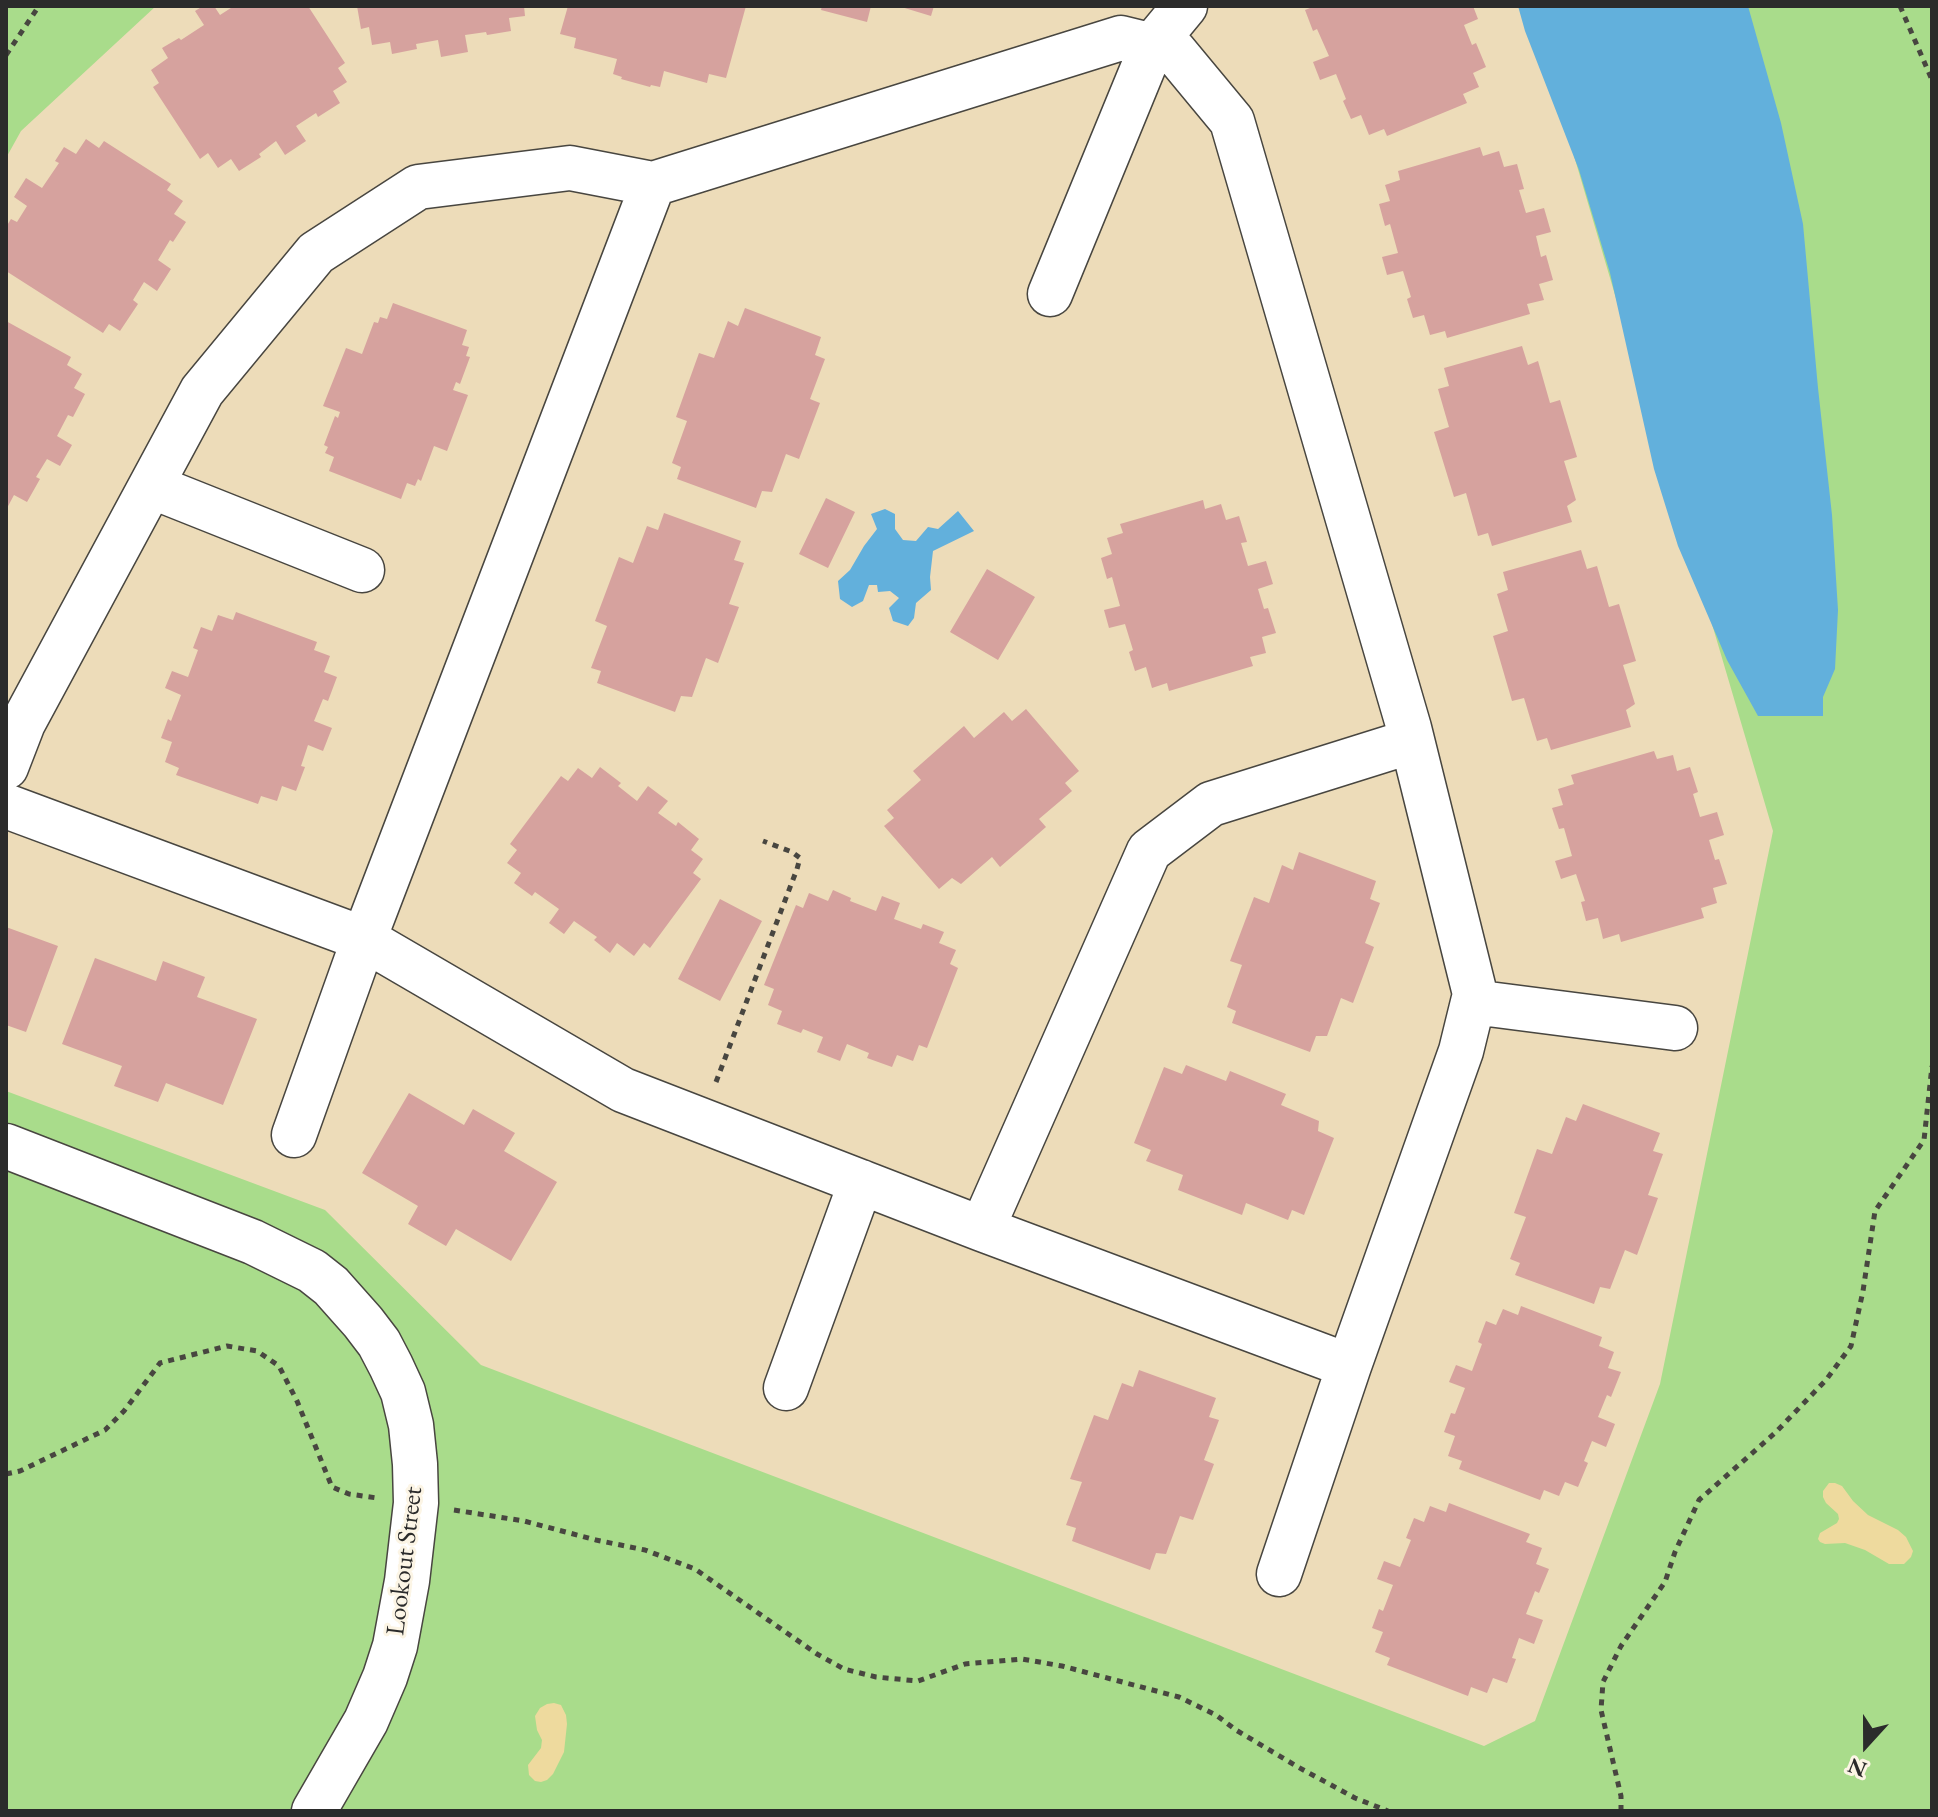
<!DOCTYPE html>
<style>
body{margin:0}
#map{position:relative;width:1938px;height:1817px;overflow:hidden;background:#eddcb9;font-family:"EB Garamond",serif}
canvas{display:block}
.frame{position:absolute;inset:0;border:8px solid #2b2b2b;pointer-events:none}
.north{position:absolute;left:1826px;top:1705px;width:80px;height:80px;-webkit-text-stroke:6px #fcf5e5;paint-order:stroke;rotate:201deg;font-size:22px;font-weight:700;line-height:32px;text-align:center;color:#2b2b2b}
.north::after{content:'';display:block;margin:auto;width:28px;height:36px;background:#2b2b2b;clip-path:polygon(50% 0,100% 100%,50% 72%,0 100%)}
</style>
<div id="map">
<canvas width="1938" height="1817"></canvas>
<div class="frame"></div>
<div class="north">N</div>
</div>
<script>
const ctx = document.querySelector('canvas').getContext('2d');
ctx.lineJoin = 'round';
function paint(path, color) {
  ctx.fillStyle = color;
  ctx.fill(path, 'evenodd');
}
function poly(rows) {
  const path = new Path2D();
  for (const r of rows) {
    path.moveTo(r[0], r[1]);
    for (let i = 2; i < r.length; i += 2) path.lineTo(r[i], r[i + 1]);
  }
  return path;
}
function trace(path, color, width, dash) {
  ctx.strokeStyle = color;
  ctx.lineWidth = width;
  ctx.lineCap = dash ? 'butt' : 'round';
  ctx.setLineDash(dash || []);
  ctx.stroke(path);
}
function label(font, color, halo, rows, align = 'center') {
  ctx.font = font + ' "EB Garamond",serif';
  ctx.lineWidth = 6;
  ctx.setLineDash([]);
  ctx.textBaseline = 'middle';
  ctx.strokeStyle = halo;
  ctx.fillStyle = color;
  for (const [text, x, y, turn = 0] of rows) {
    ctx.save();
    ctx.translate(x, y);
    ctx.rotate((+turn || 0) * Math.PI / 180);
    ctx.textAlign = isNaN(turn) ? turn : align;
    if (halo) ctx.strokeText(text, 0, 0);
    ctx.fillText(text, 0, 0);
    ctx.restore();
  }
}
const green = poly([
 [6,6,156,6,21,131,6,158],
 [1523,6,1932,6,1932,1811,6,1811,6,1091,325,1210,481,1365,1484,1746,1535,1721,1660,1384,1773,831,1544,54]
]);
const sand = poly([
 [1829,1483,1835,1483,1842,1486,1853,1501,1868,1515,1898,1530,1906,1537,1913,1551,1911,1557,1904,1564,1889,1564,1865,1550,1845,1543,1825,1544,1820,1542,1818,1539,1820,1533,1837,1523,1839,1519,1838,1514,1826,1503,1823,1497,1823,1491],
 [554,1703,561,1705,566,1715,567,1724,564,1752,553,1774,547,1780,541,1782,535,1781,529,1775,528,1765,541,1748,542,1740,537,1730,535,1716,540,1708,547,1704]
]);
const water = poly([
 [1518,6,1748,6,1781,123,1803,224,1818,388,1832,515,1838,610,1835,669,1823,697,1823,716,1758,716,1727,660,1678,546,1654,469,1610,273,1579,170,1525,31],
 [885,509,895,514,895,529,903,540,916,541,928,527,938,529,958,511,974,531,933,551,930,577,931,590,916,603,914,618,908,626,893,621,889,608,899,598,890,591,878,592,877,585,869,585,863,601,852,607,840,599,838,581,850,570,864,546,877,529,871,514]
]);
const building = poly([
 [203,6,214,6,220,15,234,6,308,6,345,63,338,68,347,82,333,91,340,103,318,117,316,113,296,126,306,141,285,155,276,141,259,154,261,157,239,171,231,159,218,168,208,153,200,159,153,87,159,83,151,70,168,58,162,48,179,38,181,40,204,25,195,11],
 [357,6,524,6,525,16,509,18,511,31,487,35,486,32,465,35,468,52,441,57,438,40,416,44,417,49,392,54,390,42,372,45,369,27,361,29],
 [568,6,746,6,726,78,709,74,707,83,664,71,660,87,651,85,650,87,621,79,622,77,613,74,617,59,574,48,576,38,560,34],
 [822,6,871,6,867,22,821,10],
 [898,6,934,6,931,16],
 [1315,6,1473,6,1478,19,1464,25,1472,45,1476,43,1486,67,1473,73,1479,87,1463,94,1467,103,1387,136,1384,129,1369,135,1361,115,1351,119,1343,101,1346,99,1336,74,1320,80,1313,62,1329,56,1317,29,1313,31,1305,10],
 [86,139,99,148,104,141,171,184,167,190,183,201,174,214,186,222,173,242,170,240,158,260,171,269,157,291,144,282,133,300,138,304,120,331,109,324,103,333,6,271,6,227,11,219,17,222,27,206,14,197,26,178,42,188,59,163,55,161,64,147,76,154],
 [1480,147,1483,156,1499,151,1504,167,1517,164,1524,189,1519,190,1526,213,1544,208,1551,232,1536,236,1541,257,1546,255,1553,280,1539,284,1544,300,1527,304,1530,314,1447,338,1445,331,1430,335,1424,315,1413,318,1407,299,1411,297,1403,271,1387,275,1382,257,1398,253,1390,224,1385,226,1379,204,1390,201,1385,185,1400,180,1398,171],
 [393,303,467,330,462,345,469,347,466,356,470,357,460,384,456,382,453,390,468,395,447,451,434,446,421,481,418,479,415,486,407,483,401,499,329,471,334,457,325,453,328,447,324,445,335,416,338,418,340,412,323,406,346,348,362,354,374,322,378,323,380,317,387,319],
 [745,308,821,337,815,355,825,359,810,399,820,403,799,459,786,454,772,492,762,491,756,508,677,479,681,467,672,463,687,421,676,417,699,353,714,358,728,321,738,326],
 [6,321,71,357,67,365,82,374,74,388,85,394,73,417,68,415,57,436,72,445,60,466,47,459,36,477,40,479,27,502,14,495,6,510],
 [1522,346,1528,365,1538,361,1550,403,1560,400,1577,457,1564,461,1576,500,1567,506,1572,522,1492,546,1488,533,1478,536,1466,493,1454,497,1434,432,1449,427,1438,389,1449,386,1444,368],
 [826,498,855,512,828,568,799,554],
 [1203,500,1205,509,1221,504,1226,520,1239,516,1247,542,1241,543,1248,566,1266,561,1273,584,1258,589,1264,609,1268,608,1276,633,1262,637,1266,653,1250,657,1253,666,1169,691,1167,683,1152,688,1146,667,1135,671,1129,652,1133,650,1125,624,1109,628,1104,610,1120,606,1112,577,1107,579,1101,558,1112,554,1107,538,1123,533,1120,524],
 [664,513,741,541,734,560,744,563,729,604,739,607,718,663,706,658,692,697,681,696,675,712,597,683,601,671,591,668,607,626,595,621,619,557,633,563,647,526,658,530],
 [1581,550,1587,569,1597,566,1609,607,1619,604,1636,661,1623,665,1635,704,1626,710,1631,727,1551,750,1547,738,1537,741,1524,698,1512,701,1493,636,1508,631,1497,594,1508,590,1503,572],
 [987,569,1035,597,998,660,950,632],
 [236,612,317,642,314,650,330,656,324,672,337,677,328,701,323,699,314,721,332,728,323,751,308,745,301,766,305,767,296,791,282,786,277,801,261,796,258,804,176,775,179,768,165,762,172,742,161,738,168,719,171,721,181,695,165,688,172,671,188,677,198,650,193,648,201,627,212,631,218,615,233,620],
 [1026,709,1079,771,1065,783,1072,791,1039,819,1046,827,1000,867,992,857,961,884,952,878,939,889,884,826,894,818,887,810,921,780,913,771,964,726,974,738,1004,712,1012,721],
 [1654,751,1657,759,1673,755,1677,771,1690,767,1698,792,1693,794,1700,817,1717,812,1724,835,1709,840,1715,860,1719,859,1727,884,1713,888,1717,903,1701,908,1704,918,1621,942,1619,934,1603,939,1598,918,1586,921,1581,902,1585,901,1576,874,1561,879,1555,861,1572,856,1564,828,1559,829,1552,808,1563,805,1558,789,1574,784,1571,775],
 [600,767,621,783,618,786,637,801,648,786,668,801,658,813,676,826,678,822,699,839,691,850,703,859,693,873,701,879,650,948,644,943,634,956,617,943,610,953,594,940,597,937,574,921,564,934,549,923,559,909,535,892,532,896,514,883,521,873,507,863,517,850,510,844,561,776,568,781,578,768,592,778],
 [1299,852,1376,881,1370,899,1380,903,1365,943,1374,947,1353,1003,1341,998,1327,1036,1316,1036,1310,1052,1232,1023,1236,1011,1227,1007,1242,965,1230,961,1254,897,1269,903,1282,865,1293,870],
 [833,890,851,898,850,901,876,911,882,896,900,903,894,919,921,929,923,924,944,932,939,943,956,950,950,964,958,968,927,1048,919,1045,913,1061,897,1055,892,1067,867,1058,869,1053,847,1044,840,1061,817,1052,823,1037,803,1029,801,1033,777,1024,782,1011,768,1005,774,989,764,985,796,905,803,908,809,893,828,901],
 [720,899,762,921,720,1001,678,979],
 [6,927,58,946,26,1032,6,1025],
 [95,958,156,981,163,961,205,977,197,997,257,1019,223,1105,166,1083,158,1102,114,1086,122,1066,62,1044],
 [1186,1065,1226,1081,1230,1071,1286,1094,1281,1105,1319,1121,1318,1131,1334,1138,1304,1215,1292,1210,1288,1220,1246,1203,1242,1215,1178,1190,1183,1175,1146,1161,1151,1150,1134,1143,1164,1067,1182,1074],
 [409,1093,464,1125,473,1109,515,1133,504,1151,557,1182,511,1261,456,1229,446,1246,408,1224,418,1206,362,1173],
 [1583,1104,1660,1133,1653,1151,1663,1154,1648,1195,1658,1198,1637,1255,1625,1250,1610,1289,1600,1287,1594,1304,1515,1275,1520,1263,1510,1259,1526,1217,1514,1213,1537,1149,1552,1154,1566,1117,1576,1121],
 [1521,1306,1602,1337,1599,1346,1614,1352,1608,1368,1621,1372,1611,1397,1607,1395,1598,1417,1615,1424,1606,1447,1592,1441,1584,1461,1588,1463,1578,1487,1565,1482,1559,1496,1544,1490,1540,1500,1459,1469,1462,1461,1448,1456,1455,1436,1444,1432,1451,1413,1455,1414,1465,1388,1449,1382,1456,1365,1472,1371,1482,1344,1478,1342,1486,1321,1496,1325,1503,1309,1518,1315],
 [1139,1370,1216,1398,1209,1417,1219,1420,1204,1460,1214,1464,1193,1520,1180,1516,1166,1554,1156,1553,1150,1570,1072,1541,1076,1528,1066,1525,1082,1482,1070,1479,1094,1415,1108,1420,1122,1383,1133,1387],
 [1449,1503,1530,1534,1526,1542,1542,1548,1536,1564,1549,1569,1539,1593,1535,1591,1526,1614,1543,1620,1534,1644,1519,1638,1512,1658,1516,1659,1507,1683,1493,1678,1487,1693,1471,1687,1468,1696,1387,1665,1390,1658,1375,1652,1383,1632,1372,1628,1379,1609,1383,1611,1393,1585,1377,1579,1384,1561,1400,1567,1411,1540,1406,1538,1414,1518,1424,1522,1430,1506,1446,1512]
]);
const path = poly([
 [1900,6,1932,80],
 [6,55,39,6],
 [716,1082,797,869,800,858,792,852,763,841],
 [6,1474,20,1471,105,1430,124,1411,160,1363,227,1346,257,1351,279,1366,297,1401,332,1487,349,1494,377,1498],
 [454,1510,524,1521,596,1540,645,1550,695,1569,817,1654,844,1669,876,1677,918,1681,965,1664,1022,1659,1062,1666,1179,1697,1216,1715,1236,1730,1298,1767,1355,1798,1388,1811],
 [1621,1811,1621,1796,1601,1710,1603,1682,1621,1646,1665,1582,1675,1552,1699,1500,1775,1433,1826,1380,1851,1346,1863,1291,1875,1211,1924,1140,1932,1066]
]);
const minor = poly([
 [1050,294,1152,46,1185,6],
 [151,486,362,570],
 [6,767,23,723,202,391,316,253,418,187,570,168,653,184,1121,38,1174,51,1232,121,1409,728,1475,994,1461,1051,1349,1366,1279,1574],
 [6,806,364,939,623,1090,982,1229,1349,1366],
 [1473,1002,1675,1028],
 [294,1135,364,939,653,184],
 [6,1146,253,1242,312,1271,331,1286,363,1322,379,1343,391,1366,403,1392,411,1425,415,1464,416,1503,407,1581,395,1646,385,1677,366,1721,314,1811],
 [982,1229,1149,851,1211,804,1412,741],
 [786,1388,861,1182]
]);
const streetNames = [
 ["Lookout Street",405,1561,-83]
];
paint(green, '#a9dc8b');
paint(sand, '#eeda9e');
paint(water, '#62b0dc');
paint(building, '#d6a29e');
trace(minor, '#484640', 47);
trace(path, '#484640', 5, [6, 6]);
trace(minor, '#fff', 44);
label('26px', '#2b2b2b', '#fcf5e5', streetNames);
</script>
